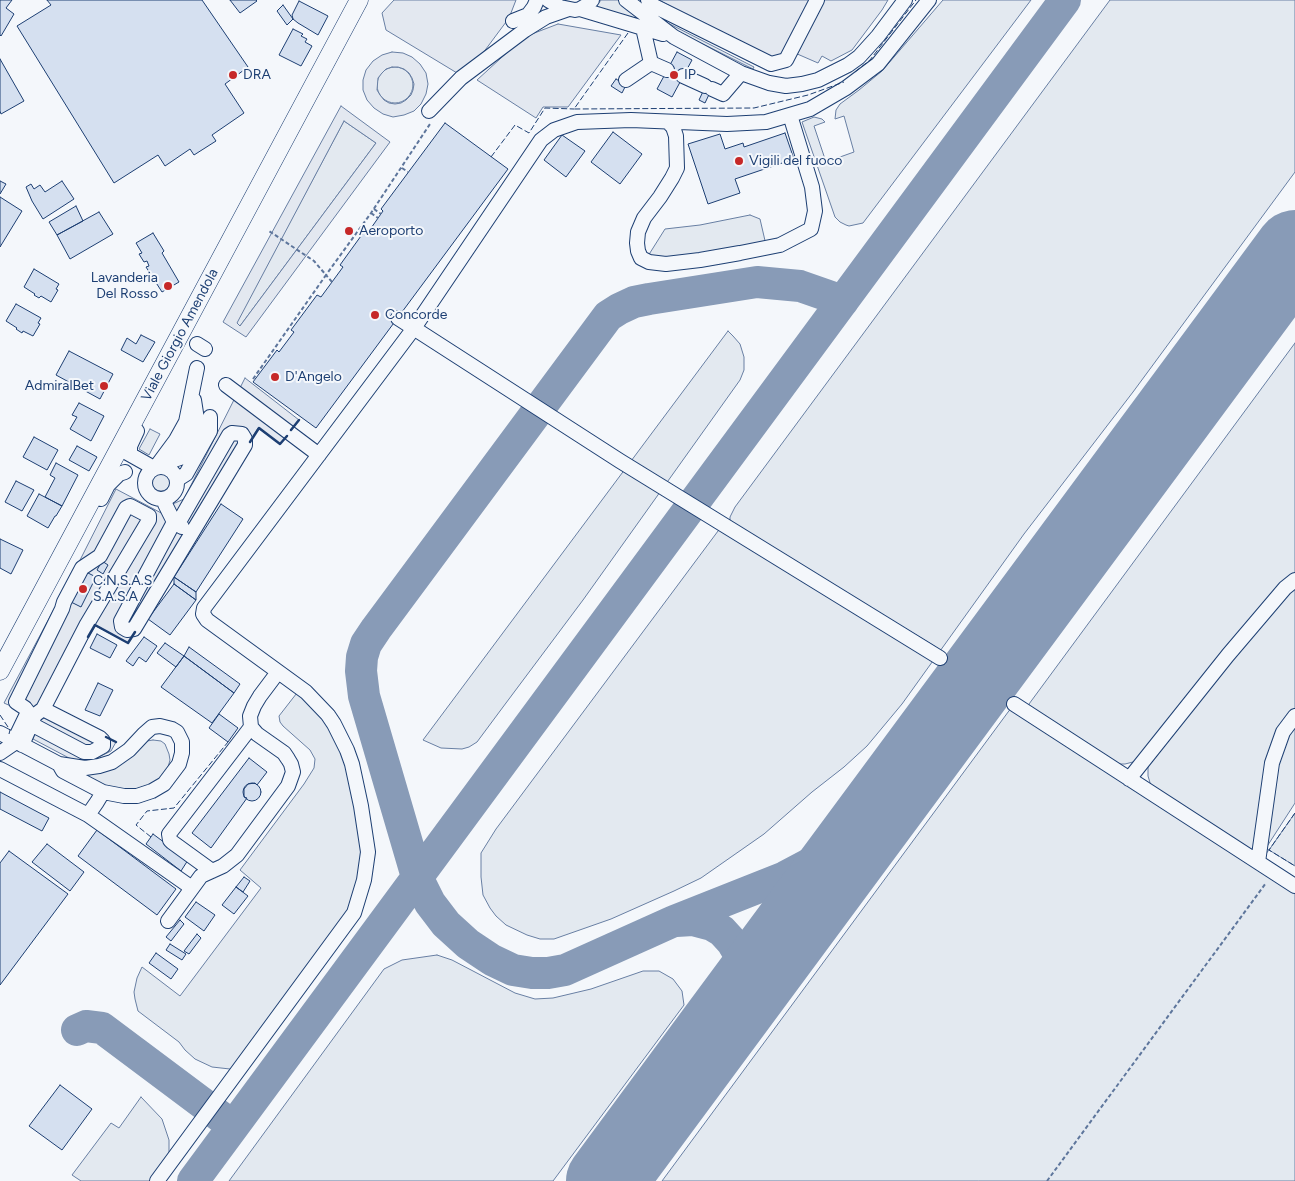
<!DOCTYPE html>
<style>
body{margin:0}
canvas{display:block;background:#f4f7fb}
</style>
<canvas width="1295" height="1181"></canvas>
<script>
const ctx = document.querySelector('canvas').getContext('2d');
ctx.lineJoin = 'round';
function paint(path, color) {
  ctx.fillStyle = color;
  ctx.fill(path, 'evenodd');
}
function poly(rows) {
  const path = new Path2D();
  for (const r of rows) {
    if (r.length === 3) {
      path.moveTo(r[0] + r[2], r[1]);
      path.arc(r[0], r[1], r[2], 0, 2 * Math.PI);
      continue;
    }
    path.moveTo(r[0], r[1]);
    for (let i = 2; i < r.length; i += 2) path.lineTo(r[i], r[i + 1]);
  }
  return path;
}
function trace(path, color, width, dash) {
  ctx.strokeStyle = color;
  ctx.lineWidth = width;
  ctx.lineCap = dash ? 'butt' : 'round';
  ctx.setLineDash(dash || []);
  ctx.stroke(path);
}
function label(font, color, halo, rows, align = 'center') {
  ctx.font = font + ' Figtree,sans-serif';
  ctx.lineWidth = 4;
  ctx.setLineDash([]);
  ctx.textBaseline = 'middle';
  ctx.strokeStyle = halo;
  ctx.fillStyle = color;
  for (const [text, x, y, turn = 0] of rows) {
    ctx.save();
    ctx.translate(x, y);
    ctx.rotate((+turn || 0) * Math.PI / 180);
    ctx.textAlign = isNaN(turn) ? turn : align;
    if (halo) ctx.strokeText(text, 0, 0);
    ctx.fillText(text, 0, 0);
    ctx.restore();
  }
}
const green = poly([
 [601,0,620,0,647,21,595,8,601,0],
 [943,0,1031,0,863,223,849,226,846,225,840,222,835,217,802,122,814,117,822,119,825,122,814,126,826,162,854,152,844,116,835,119,836,110,840,104,859,90,882,71,943,0],
 [1110,0,1295,0,1295,172,1133,392,1024,534,902,704,867,746,844,767,812,792,764,834,701,878,674,891,611,919,554,939,540,939,527,935,506,925,496,916,490,908,483,895,481,877,481,853,496,829,721,527,936,651,937,648,931,644,734,525,730,521,730,517,735,507,1110,0],
 [660,19,754,67,753,69,669,27,660,19],
 [395,85,18],
 [344,121,376,143,240,326,236,323,344,121],
 [750,215,760,219,766,245,663,260,648,256,665,229,700,225,750,215],
 [728,331,733,336,740,344,744,357,744,370,740,380,583,600,503,707,477,742,469,747,462,749,441,748,423,740,728,331],
 [1295,343,1295,803,1266,848,1269,850,1295,813,1295,866,1269,850,1259,862,1295,886,1295,1181,662,1181,1014,704,1151,786,1148,776,1148,766,1151,757,1141,755,1133,762,1125,764,1116,764,1029,708,1029,704,1295,343],
 [150,429,160,434,149,455,139,449,150,429],
 [161,482,9],
 [300,689,310,699,347,755,366,852,352,914,238,1066,230,1069,212,1067,195,1059,185,1050,179,1042,138,1011,135,999,134,992,137,978,142,967,180,996,261,888,240,870,304,784,314,768,315,759,310,750,283,726,280,722,279,716,300,689],
 [153,740,161,741,165,744,169,754,170,760,167,771,154,784,132,793,83,779,83,772,147,741,153,740],
 [437,955,452,960,515,993,535,999,553,998,591,989,643,971,659,971,673,979,682,991,684,1005,553,1181,229,1181,384,969,402,960,437,955],
 [141,1097,162,1119,169,1140,169,1161,153,1181,81,1181,72,1175,111,1123,119,1128,141,1097]
]);
const parking = poly([
 [394,0,516,0,509,18,480,57,462,76,386,30,382,13,394,0],
 [659,0,888,0,882,10,852,50,831,61,822,56,818,63,795,53,766,59,659,0],
 [558,24,621,35,568,107,543,107,536,118,477,80,524,37,558,24],
 [392,52,403,53,412,57,420,64,426,73,428,84,426,94,421,104,414,111,404,115,393,117,383,114,374,108,367,100,363,90,363,80,366,70,373,61,382,55,392,52],
 [392,67,398,67,404,69,409,73,412,78,414,84,413,90,411,95,406,100,401,103,395,104,389,103,384,100,380,95,377,90,378,78,382,73,386,69,392,67],
 [341,106,390,142,246,337,223,322,341,106],
 [344,121,376,143,240,326,237,323,344,121],
 [245,378,299,420,280,444,258,428,128,643,94,625,48,710,116,742,111,751,89,762,80,761,69,758,33,739,37,728,24,712,4,703,77,566,116,489,165,515,166,507,184,499,245,378]
]);
const taxiway = poly([
 [843,301,800,286,757,282,649,299,634,302,619,309,608,316,376,629,366,644,362,657,361,671,364,696,417,877,430,903,446,924,468,944,492,960,513,970,532,973,548,973,565,970,674,921,785,877,819,859,856,834,866,826,881,809],
 [676,921,693,920,712,925,722,931,732,942,742,959,745,972,744,985,740,1000],
 [77,1030,86,1026,102,1028,233,1126],
 [193,1181,1065,0]
]);
const runway = poly([
 [606,1181,1295,250]
]);
const building = poly([
 [0,0,12,0,6,8,14,14,1,36,0,35,0,0],
 [47,0,202,0,248,67,225,84,244,113,212,135,216,141,194,155,190,149,165,166,158,155,114,183,17,26,51,5,47,0],
 [230,0,256,0,257,1,240,13,230,0],
 [299,1,328,16,318,35,298,23,293,19,292,15,299,1],
 [283,5,293,19,287,25,277,11,283,5],
 [293,29,303,34,301,36,307,39,305,42,312,46,301,66,279,55,293,29],
 [677,52,692,60,672,97,657,89,677,52],
 [0,59,24,101,1,114,0,111,0,59],
 [616,79,626,85,622,93,611,86,616,79],
 [707,83,713,86,705,103,699,100,707,83],
 [445,123,508,169,316,428,253,382,277,350,279,352,294,332,291,330,317,295,321,297,343,267,340,265,366,229,369,231,383,211,381,209,445,123],
 [613,132,642,154,620,184,591,162,613,132],
 [785,133,794,159,735,179,740,193,708,204,688,144,720,134,725,149,743,143,744,147,785,133],
 [562,135,585,151,566,177,544,160,562,135],
 [0,181,6,184,0,194,0,181],
 [62,181,74,199,43,219,32,201,26,187,31,184,34,189,40,185,45,192,62,181],
 [0,197,22,211,0,247,0,197],
 [76,206,83,221,57,235,49,222,76,206],
 [99,212,113,234,70,259,57,235,99,212],
 [153,233,164,251,162,253,179,282,162,292,146,267,149,266,147,261,144,262,139,254,142,253,136,243,153,233],
 [34,269,59,284,56,289,58,290,51,302,41,296,39,298,34,295,35,294,24,287,34,269],
 [16,304,41,318,38,323,40,324,33,336,23,331,22,333,16,329,17,328,6,321,16,304],
 [141,335,155,342,143,362,121,350,127,338,136,344,141,335],
 [69,351,113,374,100,399,56,375,69,351],
 [79,403,104,416,91,441,70,429,77,417,72,415,79,403],
 [34,437,58,450,47,470,23,457,34,437],
 [77,446,97,457,89,471,69,460,77,446],
 [56,463,78,475,62,506,45,497,55,478,50,475,56,463],
 [16,481,34,490,22,511,5,502,16,481],
 [39,494,62,506,56,516,55,516,48,528,27,516,39,494],
 [221,504,243,519,196,592,174,577,221,504],
 [0,539,23,550,11,574,0,568,0,539],
 [102,561,108,565,103,574,97,570,102,561],
 [84,571,96,577,81,607,69,601,84,571],
 [174,577,196,592,196,600,174,584,174,577],
 [174,584,196,600,170,635,148,619,174,584],
 [97,634,117,645,110,658,90,648,97,634],
 [144,637,157,646,146,662,139,657,133,666,126,661,144,637],
 [165,643,184,656,176,667,157,653,165,643],
 [189,647,240,684,234,693,184,656,189,647],
 [184,656,234,693,212,723,161,687,184,656],
 [98,683,113,690,100,716,85,710,98,683],
 [219,714,238,728,228,742,209,728,219,714],
 [249,758,267,772,257,785,255,783,248,784,244,789,244,797,247,798,211,848,192,833,249,758],
 [252,792,9],
 [0,792,49,818,42,831,0,809,0,792],
 [97,830,176,889,157,915,78,856,97,830],
 [153,834,188,860,181,871,146,844,153,834],
 [47,844,84,872,70,891,32,862,47,844],
 [9,851,68,894,0,985,0,863,9,851],
 [244,877,250,881,243,892,236,887,244,877],
 [236,887,248,896,234,914,222,905,236,887],
 [196,902,215,915,204,931,185,917,196,902],
 [180,920,184,924,171,941,166,937,180,920],
 [197,934,201,938,189,954,184,951,197,934],
 [170,944,186,954,182,960,166,950,170,944],
 [156,953,178,969,171,979,149,963,156,953],
 [60,1085,92,1109,62,1150,29,1126,60,1085]
]);
const path = poly([
 [402,168,408,172],
 [374,209,381,214],
 [371,213,378,218],
 [332,282,326,275,371,213,430,124],
 [253,379,326,275,314,261,269,231],
 [1047,1181,1266,883]
]);
const minor = poly([
 [548,0,560,7,575,10,580,9,587,5,592,0],
 [626,0,674,37,741,73,769,83,786,86,802,84,818,80,848,65,859,57,878,36,905,0],
 [648,0,652,5,771,64,786,60,817,0],
 [580,9,663,34],
 [513,21,528,15,534,7,537,0],
 [643,28,651,63,667,70],
 [683,76,705,86],
 [626,80,651,63],
 [712,89,723,94,741,73],
 [429,111,461,78,525,30,546,17,569,9],
 [669,123,673,127,676,136,677,168,672,178,660,197,644,218,638,232,637,243,638,251,641,258,649,262,666,264,700,260,740,253,780,245,811,229,815,211,812,187,790,115],
 [398,318,620,461,940,658],
 [197,344,205,349],
 [226,385,319,455],
 [232,433,242,434,245,439,245,445,134,629,127,630,122,627,121,621,174,522,180,520,229,435,232,433],
 [122,450,154,468],
 [130,454,130,446,137,431],
 [168,462,180,458,198,426,194,400],
 [156,467,176,440,186,422,197,368],
 [161,483,16],
 [177,483,178,479,186,474,210,431,210,417],
 [167,498,165,504,174,522,182,527],
 [101,499,108,485,119,474,125,472],
 [1014,704,1295,886],
 [31,724,84,752,92,752,103,746,103,741,100,738,43,709],
 [0,733,59,764,85,768,99,766,112,762,129,750,144,734,152,727,160,726,172,729,177,732,182,742,182,753,179,764,164,784,152,791,137,796,124,796,103,792,63,771,59,764],
 [14,741,28,712,25,708,16,702,62,609,64,602,82,568,100,556,126,508,130,506,149,516,149,520,87,624,43,709,35,715,22,745],
 [0,753,16,742],
 [0,769,88,815,192,888],
 [1129,779,1228,655,1285,588,1295,580],
 [88,815,97,802,103,792],
 [1258,862,1272,763,1283,732,1295,716],
 [212,871,172,842,170,840,169,834,251,727],
 [168,921,201,876,223,866,237,855,288,786,293,772,291,764,288,759,284,753,257,734,251,727,250,716,254,706,260,696,278,672],
 [157,1181,354,913,364,880,368,852,361,806,352,764,347,750,334,724,328,715,306,692,207,620,203,614,204,608,414,328,541,140,554,130,577,122,631,120,727,124,766,122,810,109,846,88,878,64,929,0]
]);
const major = poly([
 [0,671,359,0]
]);
const fence = poly([
 [628,33,574,109,754,108,808,95,844,82],
 [855,72,870,60,916,0],
 [491,157,515,125,529,133,545,108,574,109],
 [0,715,10,730,9,734],
 [1295,813,1269,850,1295,866],
 [151,837,136,825,147,811,174,808,228,742]
]);
const wall = poly([
 [291,430,299,420],
 [250,442,259,428,280,444,287,436],
 [88,637,95,625,128,643,135,632],
 [106,737,116,742]
]);
const markers = [
 [233,75,5,"#c62828"],
 [674,75,5,"#c62828"],
 [739,161,5,"#c62828"],
 [349,231,5,"#c62828"],
 [168,286,5,"#c62828"],
 [375,315,5,"#c62828"],
 [275,377,5,"#c62828"],
 [104,386,5,"#c62828"],
 [83,589,5,"#c62828"]
];
const poiNames = [
 ["DRA",243,75],
 ["IP",684,75],
 ["Vigili del fuoco",749,161],
 ["Aeroporto",359,231],
 ["Lavanderia",158,278,"right"],
 ["Del Rosso",158,294,"right"],
 ["Concorde",385,315],
 ["D'Angelo",285,377],
 ["AdmiralBet",94,386,"right"],
 ["C.N.S.A.S",93,581],
 ["S.A.S.A",93,597]
];
const streetNames = [
 ["Viale Giorgio Amendola",180,335,-62]
];
paint(green, '#e3e9f0');
trace(green, '#687fa3', 1);
paint(parking, '#e3e8f0');
trace(parking, '#687fa3', 1);
trace(taxiway, '#889bb7', 32);
trace(runway, '#889bb7', 80);
paint(building, '#d5e0f0');
trace(building, '#1d3f73', 1);
trace(minor, '#1d3f73', 16);
trace(major, '#1d3f73', 19);
trace(path, '#5e769c', 2, [4, 2.5]);
trace(minor, '#f4f7fb', 14);
trace(major, '#f4f7fb', 18);
trace(fence, '#1d3f73', 1, [6, 2.5]);
trace(wall, '#1d3f73', 2.5);
for (const [x, y, r, color] of markers) {
  const dot = new Path2D();
  dot.arc(x, y, r, 0, 2 * Math.PI);
  ctx.fillStyle = color;
  ctx.fill(dot);
  trace(dot, '#f4f7fb', 2);
}
label('14px', '#1d3f73', '#f4f7fb', poiNames, 'left');
label('14px', '#1d3f73', '#f4f7fb', streetNames);
</script>
